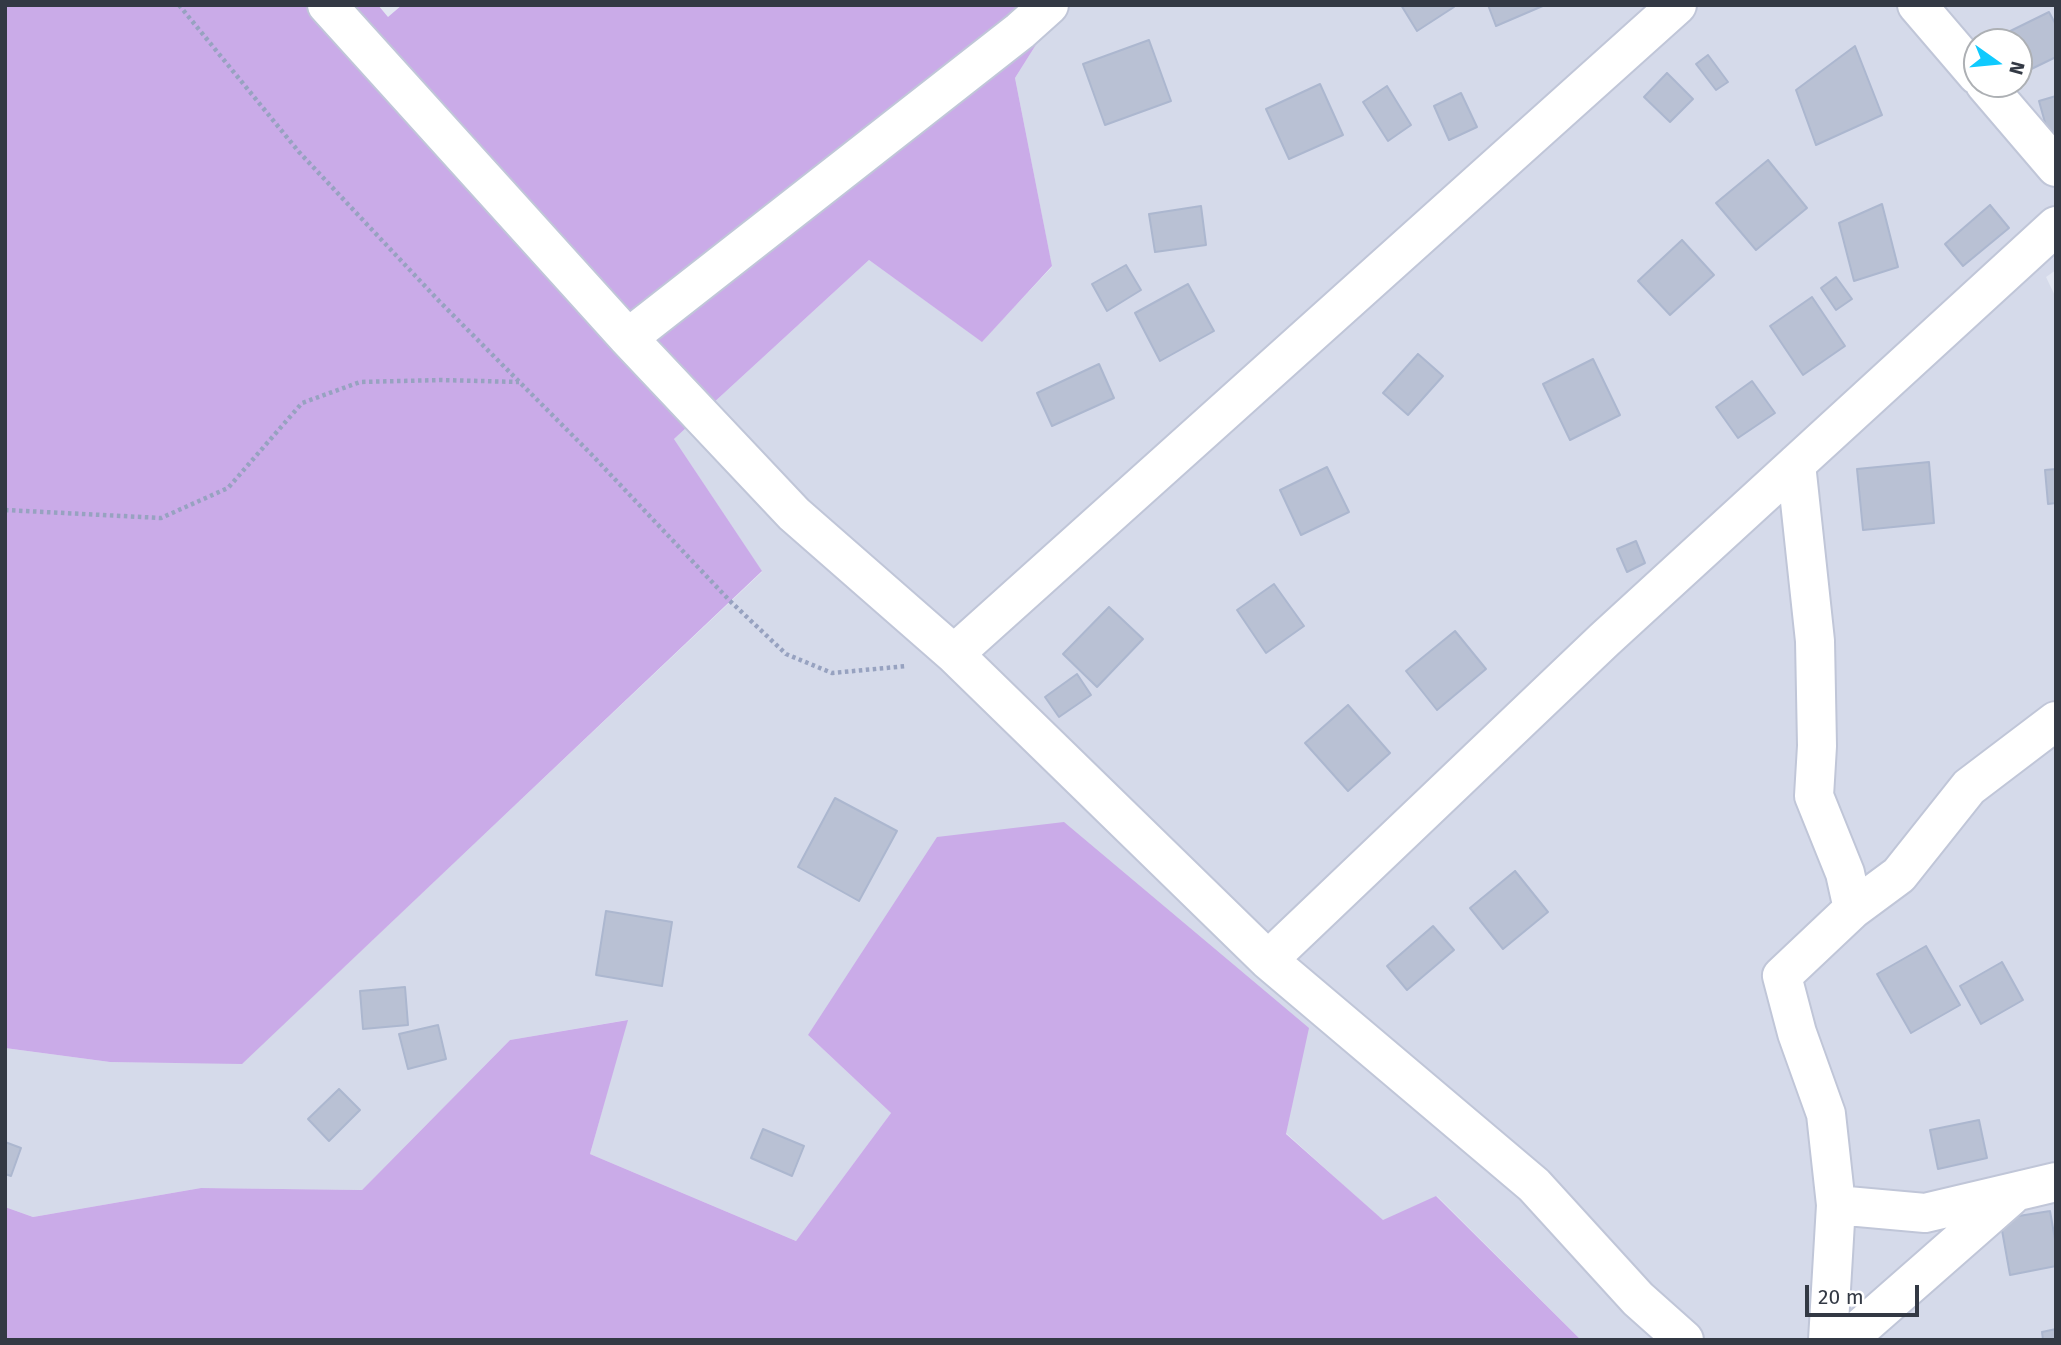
<!DOCTYPE html>
<style>
body{margin:0}
#map{position:relative;width:2061px;height:1345px;overflow:hidden;background:#e3e7f2;font-family:"Fira Sans",sans-serif}
canvas{display:block}
.frame{position:absolute;inset:0;border:7px solid #333944;pointer-events:none}
.north{position:absolute;left:1963px;top:28px;width:70px;height:70px;box-sizing:border-box;background:#fff;border:2px solid #adb0b4;border-radius:50%;rotate:105deg;font-size:19px;font-weight:700;line-height:28px;text-align:center;color:#333944}
.north::after{content:'';display:block;margin:auto;width:24px;height:32px;background:#0fcafe;clip-path:polygon(50% 0,100% 100%,50% 72%,0 100%)}
.scale{position:absolute;left:1805px;top:1285px;width:114px;height:32px;box-sizing:border-box;border:4px solid #333944;border-top:0;padding-left:9px;font-size:21px;line-height:24px;white-space:nowrap;color:#333944;-webkit-text-stroke:5px #fff;paint-order:stroke}
</style>
<div id="map">
<canvas width="2061" height="1345"></canvas>
<div class="frame"></div>
<div class="north">N</div>
<div class="scale">20 m</div>
</div>
<script>
const ctx = document.querySelector('canvas').getContext('2d');
ctx.lineJoin = 'round';
function paint(path, color) {
  ctx.fillStyle = color;
  ctx.fill(path, 'evenodd');
}
function poly(rows) {
  const path = new Path2D();
  for (const r of rows) {
    path.moveTo(r[0], r[1]);
    for (let i = 2; i < r.length; i += 2) path.lineTo(r[i], r[i + 1]);
  }
  return path;
}
function trace(path, color, width, dash) {
  ctx.strokeStyle = color;
  ctx.lineWidth = width;
  ctx.lineCap = dash ? 'butt' : 'round';
  ctx.setLineDash(dash || []);
  ctx.stroke(path);
}
const residential = poly([
 [1061,5,2056,5,2056,270,2046,277,2056,298,2056,1340,1581,1340,1437,1196,1383,1221,1286,1133,1308,1028,808,1035,891,1113,796,1241,590,1154,627,1020,510,1040,362,1190,201,1188,33,1217,5,1207,5,1048,110,1062,242,1063,762,572,674,439,869,260,982,341,1052,267,1015,78],
 [1977,42,2019,42,2019,84,1977,84]
]);
const green = poly([
 [5,5,378,5,388,17,402,5,1061,5,1015,78,1052,266,982,342,869,260,674,439,762,571,242,1064,110,1062,5,1048],
 [1064,822,1309,1028,1286,1134,1383,1220,1436,1196,1581,1340,5,1340,5,1207,33,1217,201,1188,362,1190,510,1040,628,1020,590,1154,796,1241,891,1113,808,1035,937,837]
]);
const building = poly([
 [1401,5,1453,5,1454,7,1417,31,1401,5],
 [1488,5,1545,5,1496,26,1488,5],
 [2049,12,2056,25,2056,57,2019,75,2019,42,1990,41,2049,12],
 [1149,40,1171,101,1105,125,1083,64,1149,40],
 [1855,46,1882,115,1816,145,1796,90,1855,46],
 [1708,55,1728,82,1716,90,1696,64,1708,55],
 [1667,73,1693,99,1670,122,1644,97,1667,73],
 [1320,84,1343,135,1289,159,1266,109,1320,84],
 [1387,86,1411,125,1388,141,1363,102,1387,86],
 [1461,93,1477,127,1449,140,1434,106,1461,93],
 [2056,96,2056,162,2039,101,2056,96],
 [1768,160,1807,208,1756,250,1716,203,1768,160],
 [1882,204,1898,267,1854,281,1839,223,1882,204],
 [1990,205,2009,228,1963,266,1945,244,1990,205],
 [1201,206,1206,245,1155,252,1149,214,1201,206],
 [1682,240,1714,275,1670,315,1638,281,1682,240],
 [1126,265,1141,290,1107,311,1092,284,1126,265],
 [1836,277,1852,299,1836,310,1821,288,1836,277],
 [1188,284,1214,331,1160,361,1135,313,1188,284],
 [1812,297,1845,346,1803,375,1770,326,1812,297],
 [1418,354,1443,376,1408,415,1383,393,1418,354],
 [1593,359,1620,415,1570,440,1543,384,1593,359],
 [1099,364,1114,398,1052,426,1037,393,1099,364],
 [1752,381,1775,413,1738,438,1716,407,1752,381],
 [1929,462,1934,523,1863,530,1857,469,1929,462],
 [1327,467,1349,512,1301,535,1280,490,1327,467],
 [2056,469,2056,503,2048,504,2045,470,2056,469],
 [1636,541,1645,563,1627,572,1617,549,1636,541],
 [1274,584,1304,626,1266,653,1237,610,1274,584],
 [1109,607,1143,639,1097,687,1063,654,1109,607],
 [1455,631,1486,669,1437,710,1406,671,1455,631],
 [1077,674,1091,695,1059,717,1045,697,1077,674],
 [1348,705,1390,753,1348,791,1305,743,1348,705],
 [835,798,897,831,859,901,798,867,835,798],
 [1515,871,1548,912,1503,949,1470,908,1515,871],
 [606,911,672,922,662,986,596,975,606,911],
 [1433,926,1454,950,1407,990,1387,966,1433,926],
 [1926,946,1960,1005,1911,1033,1877,974,1926,946],
 [2002,962,2023,1000,1981,1024,1960,986,2002,962],
 [405,987,408,1025,363,1029,360,991,405,987],
 [438,1025,446,1059,408,1069,399,1034,438,1025],
 [339,1089,360,1110,329,1141,308,1119,339,1089],
 [1979,1120,1987,1158,1938,1169,1930,1130,1979,1120],
 [763,1129,804,1146,792,1176,751,1158,763,1129],
 [5,1142,21,1148,11,1176,5,1174,5,1142],
 [2050,1211,2056,1245,2056,1266,2010,1275,2000,1219,2050,1211],
 [2056,1329,2056,1340,2043,1340,2042,1332,2056,1329]
]);
const path = poly([
 [179,5,299,152,439,301,592,455,730,601,786,654,832,673,907,666],
 [5,510,161,518,228,488,302,403,360,382,441,380,519,382]
]);
const minor = poly([
 [327,5,628,338,794,514,954,654,1268,960,1534,1185,1638,1299,1684,1340],
 [1917,5,1977,75],
 [1985,84,2056,167],
 [628,338,1020,31,1049,5],
 [1796,464,1815,641,1817,746,1814,796,1845,873,1853,909],
 [954,654,1677,5],
 [1268,960,1604,640,2056,226],
 [1836,1205,1925,1213,2056,1182],
 [1828,1340,1836,1205,1826,1114,1797,1033,1782,976,1853,909,1899,875,1969,787,2056,721],
 [1847,1340,2010,1197]
]);
paint(residential, '#d5daea');
paint(green, '#caabe8');
paint(building, '#b9c1d4');
trace(building, '#acb7cf', 2);
trace(minor, '#c0c6d8', 42);
trace(path, '#97a2c0', 4.5, [3.5, 3.5]);
trace(minor, '#fff', 38);
</script>
